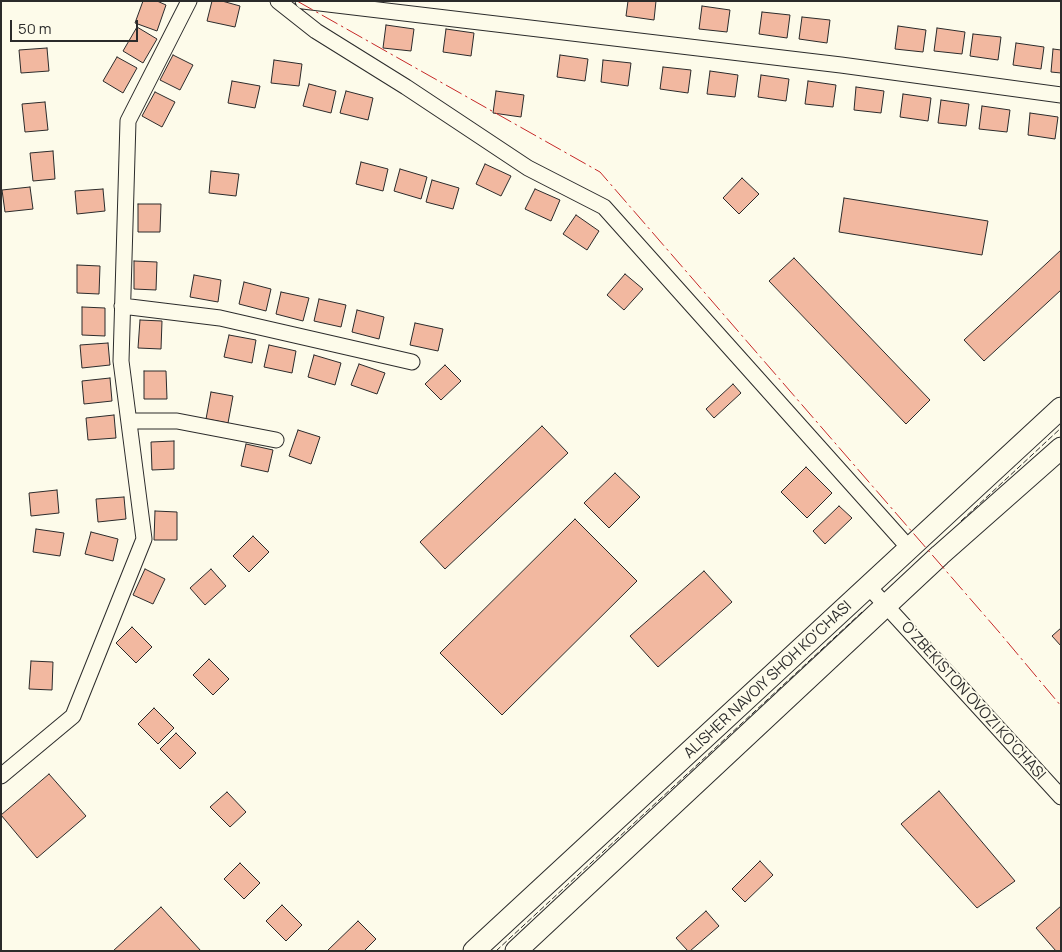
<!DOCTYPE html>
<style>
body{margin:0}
#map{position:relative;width:1062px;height:952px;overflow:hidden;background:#fdfbea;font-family:Manrope,sans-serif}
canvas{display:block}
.frame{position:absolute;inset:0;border:2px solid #2b2b2b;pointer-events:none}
.scale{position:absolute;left:10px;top:20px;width:128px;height:22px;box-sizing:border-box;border:2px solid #2b2b2b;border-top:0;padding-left:6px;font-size:15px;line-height:18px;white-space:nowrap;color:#2b2b2b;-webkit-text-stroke:4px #fdfbea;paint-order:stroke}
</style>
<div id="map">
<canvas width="1062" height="952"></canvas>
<div class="frame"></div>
<div class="scale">50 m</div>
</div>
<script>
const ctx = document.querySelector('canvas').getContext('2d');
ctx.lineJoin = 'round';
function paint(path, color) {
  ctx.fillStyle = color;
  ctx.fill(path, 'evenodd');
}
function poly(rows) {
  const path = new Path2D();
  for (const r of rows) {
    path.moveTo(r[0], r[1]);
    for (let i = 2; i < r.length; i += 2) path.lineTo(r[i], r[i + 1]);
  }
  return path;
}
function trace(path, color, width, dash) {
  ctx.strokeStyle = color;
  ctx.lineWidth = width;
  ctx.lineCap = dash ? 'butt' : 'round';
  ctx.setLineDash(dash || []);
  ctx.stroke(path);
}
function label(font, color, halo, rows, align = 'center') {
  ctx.font = font + ' Manrope,sans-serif';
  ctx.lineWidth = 4;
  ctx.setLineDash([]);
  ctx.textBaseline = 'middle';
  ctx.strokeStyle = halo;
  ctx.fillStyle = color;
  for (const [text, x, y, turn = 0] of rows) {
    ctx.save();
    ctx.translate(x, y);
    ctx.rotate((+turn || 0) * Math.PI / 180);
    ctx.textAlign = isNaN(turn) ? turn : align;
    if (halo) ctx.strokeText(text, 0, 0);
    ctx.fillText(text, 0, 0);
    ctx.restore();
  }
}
const building = poly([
 [143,1,157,1,166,5,157,31,135,23,143,1],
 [212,1,222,1,240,6,235,27,207,21,212,1],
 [628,1,656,1,654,20,626,16,628,1],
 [702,6,730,10,727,32,699,29,702,6],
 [762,12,790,15,787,38,759,34,762,12],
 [802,17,830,20,827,43,799,39,802,17],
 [386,25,414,29,411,51,383,48,386,25],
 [898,26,926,30,923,52,895,49,898,26],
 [137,27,157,39,143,63,123,51,137,27],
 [937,28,965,32,962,54,934,51,937,28],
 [446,29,474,33,471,56,443,52,446,29],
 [973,34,1001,37,998,60,970,56,973,34],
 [1016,43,1044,47,1041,69,1013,65,1016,43],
 [47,48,49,71,21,73,19,50,47,48],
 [1053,49,1061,50,1061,73,1051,72,1053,49],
 [173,55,193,65,180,90,160,80,173,55],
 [560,55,588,59,585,81,557,77,560,55],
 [117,57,137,68,123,93,103,81,117,57],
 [274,60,302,64,299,86,271,83,274,60],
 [603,60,631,63,628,86,601,82,603,60],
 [663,67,691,70,688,93,660,89,663,67],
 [710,71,738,75,735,97,707,94,710,71],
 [761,75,789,79,786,101,758,97,761,75],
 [232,81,260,86,255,108,228,103,232,81],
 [808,81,836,85,833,107,805,104,808,81],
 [309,84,336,91,331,113,303,106,309,84],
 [856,87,884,91,881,113,854,110,856,87],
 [346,91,373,98,368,120,340,113,346,91],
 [496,91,524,95,521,117,493,113,496,91],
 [155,92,175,102,162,127,142,116,155,92],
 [903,94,931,98,928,121,900,117,903,94],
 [941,100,969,104,966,126,938,123,941,100],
 [45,102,48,130,25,132,22,104,45,102],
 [982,106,1010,110,1007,132,979,129,982,106],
 [1030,113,1058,117,1055,139,1028,135,1030,113],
 [53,151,55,179,33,181,30,153,53,151],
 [361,162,388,169,383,191,356,184,361,162],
 [485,164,511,176,501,196,476,184,485,164],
 [400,169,427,177,421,199,394,191,400,169],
 [211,171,239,174,236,196,209,193,211,171],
 [742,178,759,194,739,214,723,198,742,178],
 [432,180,459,188,453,209,426,202,432,180],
 [30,187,33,209,5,212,2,190,30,187],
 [103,189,105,211,77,214,75,191,103,189],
 [535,189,560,200,551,221,525,209,535,189],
 [844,198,988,221,982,255,839,232,844,198],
 [138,204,161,204,160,232,138,232,138,204],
 [576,215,599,231,587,250,563,234,576,215],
 [1061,250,1061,290,984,361,964,340,1061,250],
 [794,258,930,400,906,424,769,281,794,258],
 [134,261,157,262,156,290,134,289,134,261],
 [77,265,100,266,99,294,77,293,77,265],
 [625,274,643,289,624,310,607,295,625,274],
 [194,275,221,280,218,302,190,297,194,275],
 [244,282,271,289,266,311,239,304,244,282],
 [281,292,309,298,303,321,276,314,281,292],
 [319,299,346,305,341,327,314,321,319,299],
 [82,307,105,308,105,336,82,335,82,307],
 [357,310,384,317,379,339,352,332,357,310],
 [140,320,162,321,161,349,138,348,140,320],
 [415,323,443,329,438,351,410,345,415,323],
 [229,335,256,340,252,363,224,357,229,335],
 [108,343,110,365,82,368,80,345,108,343],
 [269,345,296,351,292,373,264,367,269,345],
 [314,355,341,363,335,385,308,377,314,355],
 [359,364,385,373,377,394,351,385,359,364],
 [445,365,461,381,441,400,425,384,445,365],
 [144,371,166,371,167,399,144,399,144,371],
 [110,378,112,401,84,404,82,381,110,378],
 [733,384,741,393,714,418,706,409,733,384],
 [211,392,233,396,228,423,206,419,211,392],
 [114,415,116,438,88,440,86,418,114,415],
 [542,426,568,453,445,569,420,542,542,426],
 [298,430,320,437,311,464,289,456,298,430],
 [174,441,174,469,152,470,151,442,174,441],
 [246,444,273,450,268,472,241,466,246,444],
 [806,467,832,493,807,518,781,492,806,467],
 [615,473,640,497,609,528,584,503,615,473],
 [57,490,59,513,31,516,29,493,57,490],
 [124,497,126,519,98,522,96,499,124,497],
 [839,506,852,518,825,544,813,531,839,506],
 [155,511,177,512,177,540,154,540,155,511],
 [575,519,637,581,502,715,440,653,575,519],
 [36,529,64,533,60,556,33,552,36,529],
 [91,532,118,539,113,561,85,554,91,532],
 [253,536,269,552,249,572,233,556,253,536],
 [145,569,165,579,153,604,133,595,145,569],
 [211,569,226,586,205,605,190,588,211,569],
 [704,571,732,602,658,667,630,636,704,571],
 [132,627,152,647,136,663,116,643,132,627],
 [1061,628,1061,646,1052,636,1061,628],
 [209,659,229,679,213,695,193,675,209,659],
 [31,661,53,662,52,690,29,689,31,661],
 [154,708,174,728,158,744,138,724,154,708],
 [176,733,196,753,180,769,160,749,176,733],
 [49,774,86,816,37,858,1,815,49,774],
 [939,791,1015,881,977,908,901,824,939,791],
 [227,792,246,812,230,827,210,807,227,792],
 [760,861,773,875,745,902,732,889,760,861],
 [240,863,260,883,244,899,224,879,240,863],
 [282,905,302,925,286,941,266,921,282,905],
 [1061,906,1061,951,1056,951,1036,928,1061,906],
 [161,907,201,951,113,951,161,907],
 [706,911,719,926,690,951,688,951,676,938,706,911],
 [358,921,376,939,364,951,327,951,358,921]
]);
const minor = poly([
 [278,1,316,31,406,87,528,168,604,207,909,548],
 [303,1,841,65,1061,95],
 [122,306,220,318,412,362],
 [129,421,177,421,276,440],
 [868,586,1061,797],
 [1,776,73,716,144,539,121,361,128,121,189,1]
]);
const secondary = poly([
 [474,951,1061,408],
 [516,951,940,555,1061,448]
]);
const fence = poly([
 [961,521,1061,428],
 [496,951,862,612]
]);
const power = poly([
 [297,1,600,172,999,632,1061,706]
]);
const streetNames = [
 ["ALISHER NAVOIY SHOH KO'CHASI",768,680,-43],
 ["O'ZBEKISTON OVOZI KO'CHASI",973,701,48]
];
paint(building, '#f2b8a0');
trace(building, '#2b2b2b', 1);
trace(minor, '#2b2b2b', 17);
trace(secondary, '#2b2b2b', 23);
trace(minor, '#fdfbea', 15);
trace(secondary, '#fdfbea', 21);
trace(fence, '#2b2b2b', 1, [6, 2.5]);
trace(power, '#c62828', 1, [18, 4, 2.5, 4]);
label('15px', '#2b2b2b', '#fdfbea', streetNames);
</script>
